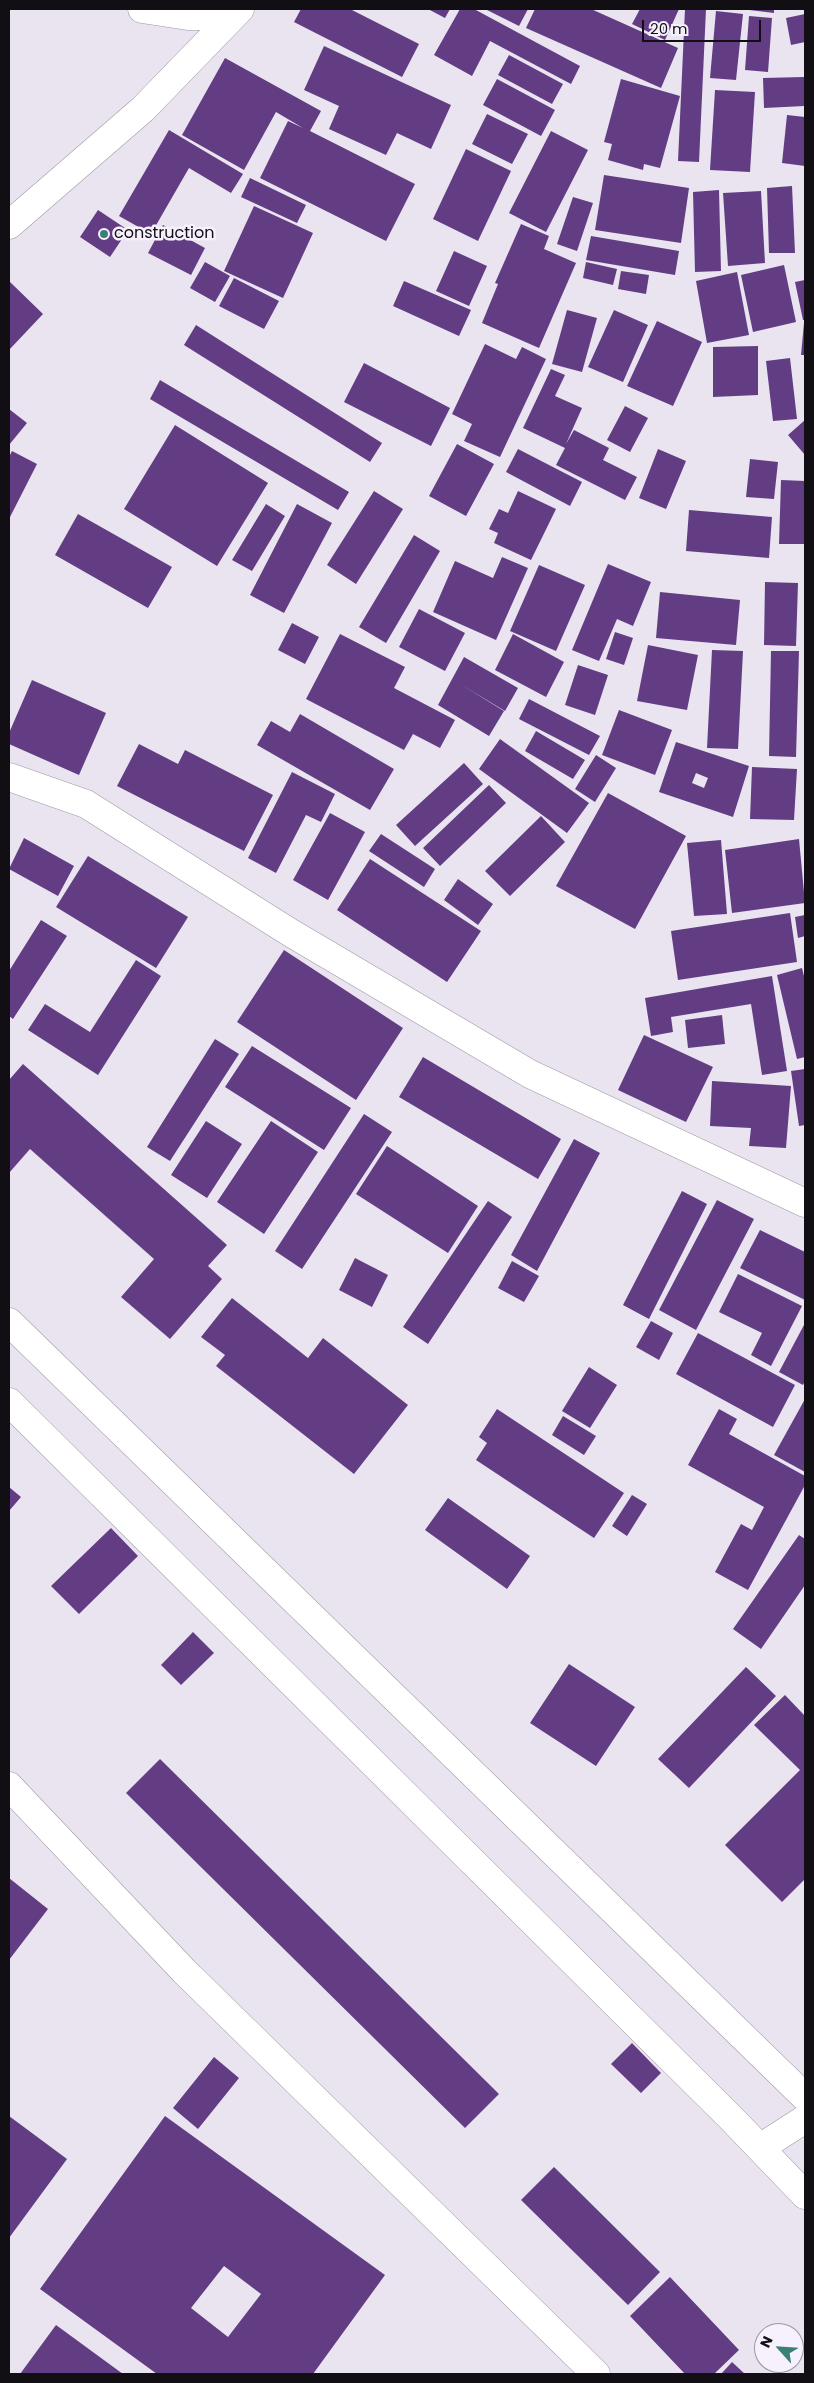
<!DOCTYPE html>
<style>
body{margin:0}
#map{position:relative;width:814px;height:2383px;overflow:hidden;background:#e9e4ef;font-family:Poppins,sans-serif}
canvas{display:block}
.frame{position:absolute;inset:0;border:10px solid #110f13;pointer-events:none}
.north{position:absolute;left:754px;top:2323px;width:50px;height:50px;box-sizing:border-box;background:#f6f1fc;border:1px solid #9a979f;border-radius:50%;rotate:296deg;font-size:14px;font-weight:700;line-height:20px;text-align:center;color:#110f13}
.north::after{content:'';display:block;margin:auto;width:18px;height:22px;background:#3b8076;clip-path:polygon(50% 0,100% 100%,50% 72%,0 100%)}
.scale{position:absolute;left:642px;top:20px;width:119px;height:22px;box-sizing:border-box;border:2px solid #110f13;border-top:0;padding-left:6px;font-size:15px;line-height:18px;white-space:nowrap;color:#110f13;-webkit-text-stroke:4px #f6f1fc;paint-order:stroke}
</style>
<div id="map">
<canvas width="814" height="2383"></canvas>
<div class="frame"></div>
<div class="north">N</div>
<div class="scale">20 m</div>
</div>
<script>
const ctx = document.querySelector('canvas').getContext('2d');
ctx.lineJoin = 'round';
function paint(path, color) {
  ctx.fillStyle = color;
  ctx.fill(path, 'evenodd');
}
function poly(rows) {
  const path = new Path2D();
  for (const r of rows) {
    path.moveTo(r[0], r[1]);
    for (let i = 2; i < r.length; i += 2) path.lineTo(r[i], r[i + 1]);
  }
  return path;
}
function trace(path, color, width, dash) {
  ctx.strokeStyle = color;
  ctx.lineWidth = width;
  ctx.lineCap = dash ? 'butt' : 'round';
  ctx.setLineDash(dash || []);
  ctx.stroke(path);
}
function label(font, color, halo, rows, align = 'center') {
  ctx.font = font + ' Poppins,sans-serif';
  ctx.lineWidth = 5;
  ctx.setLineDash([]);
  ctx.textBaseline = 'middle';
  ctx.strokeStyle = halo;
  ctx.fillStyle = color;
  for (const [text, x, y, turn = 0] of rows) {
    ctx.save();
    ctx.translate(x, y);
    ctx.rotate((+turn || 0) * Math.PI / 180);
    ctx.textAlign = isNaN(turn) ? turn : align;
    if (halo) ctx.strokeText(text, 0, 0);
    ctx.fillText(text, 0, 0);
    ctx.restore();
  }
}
const building = poly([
 [301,9,350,9,419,44,402,77,294,22],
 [428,9,450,9,445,18],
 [460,9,474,9,580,66,571,84,490,41,472,76,434,55],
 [485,9,528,9,519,26],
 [535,9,591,9,678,48,661,88,526,28],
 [640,9,679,9,665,40,632,24],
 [685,9,706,9,699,162,678,161],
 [741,9,774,9,774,13],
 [716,11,743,14,736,80,710,78],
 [805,14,805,42,791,45,786,18],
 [749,16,772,18,768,72,745,70],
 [324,46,451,105,431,149,397,133,386,155,329,129,339,106,304,90],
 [509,55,563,84,552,104,498,75],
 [225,58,321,111,310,131,415,184,386,241,260,178,288,121,303,128,276,112,244,170,182,135],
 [804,77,804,106,764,108,763,78],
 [497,79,555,110,541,136,483,105],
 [621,79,680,96,660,168,644,164,643,170,608,160,612,144,604,142],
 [715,90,755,92,750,172,710,170],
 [487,114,528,134,512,164,472,144],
 [787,115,805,117,805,166,782,163],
 [169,130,243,174,231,193,189,168,151,234,119,216],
 [551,131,588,150,546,232,509,213],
 [466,149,511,171,478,241,433,219],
 [604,175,689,188,681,243,595,230],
 [250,178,306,205,297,223,241,197],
 [792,186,795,253,769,253,767,188],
 [719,190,721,271,695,272,693,192],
 [761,191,765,263,728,266,723,193],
 [573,197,593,203,577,251,557,244],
 [254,206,313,233,283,298,224,271],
 [98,210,128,230,110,257,80,237],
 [521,224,549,236,544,249,576,263,539,348,482,323,498,284,495,283],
 [163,225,205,248,191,275,148,253],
 [591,236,679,251,675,275,586,260],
 [454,251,487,266,469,306,436,291],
 [205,262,230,276,215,302,190,288],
 [586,262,617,269,613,285,583,278],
 [784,265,796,322,753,332,741,275],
 [621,271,649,275,646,294,618,289],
 [737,272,749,335,707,343,696,281],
 [234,278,279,301,264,329,219,306],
 [805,280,805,320,803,320,795,282],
 [9,281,43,314,9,350],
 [404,281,471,310,459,336,393,306],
 [567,310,597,318,582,372,552,364],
 [614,310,648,325,623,382,588,367],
 [657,321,702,342,673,406,627,386],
 [804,323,805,324,805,355,801,355],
 [196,325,382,443,370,462,184,345],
 [485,344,516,359,522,347,546,359,500,457,464,441,472,424,452,414],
 [758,346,758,395,713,397,713,347],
 [790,358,797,419,773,421,766,361],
 [364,363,450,408,431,446,344,402],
 [551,369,565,375,555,396,582,408,566,444,574,430,609,448,603,460,637,477,625,500,556,465,565,448,523,428],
 [160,380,349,492,338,510,150,399],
 [625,406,648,418,630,452,607,440],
 [9,409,27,423,9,445],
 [805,420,805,455,788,435],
 [175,425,268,483,217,566,124,509],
 [457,444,494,464,466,516,429,496],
 [518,449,582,482,570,506,506,472],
 [658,449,686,461,666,509,639,498],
 [12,451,37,464,9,519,9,457],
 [750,459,778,462,774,499,746,497],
 [781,480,805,481,805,544,779,544],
 [374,491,403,509,356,584,327,565],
 [518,491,556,509,531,560,494,543,498,533,489,529,499,509,508,513],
 [266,504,285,516,252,571,232,560],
 [297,504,332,523,284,613,250,595],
 [689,510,772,517,769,558,686,551],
 [78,514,172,567,148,608,55,555],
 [414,535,440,551,386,643,359,627],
 [502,557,528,568,496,640,433,612,455,561,493,578],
 [608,564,651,582,633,626,617,619,599,661,572,650],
 [539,565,585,585,556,651,510,631],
 [765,582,798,583,796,646,764,645],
 [660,592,740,600,736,645,656,638],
 [419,609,465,633,445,671,399,647],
 [292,623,319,637,305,664,278,650],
 [615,632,633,638,624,665,606,659],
 [340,634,405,667,394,688,455,720,440,748,413,734,404,750,306,699],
 [513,634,564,662,546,697,495,670],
 [648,645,698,655,687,710,637,701],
 [712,650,743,651,738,749,707,748],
 [771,651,799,651,796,757,769,756],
 [464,657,518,688,505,711,460,684,504,711,489,736,438,705],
 [578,665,608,675,595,715,565,705],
 [32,680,106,713,79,775,9,744,9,733],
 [529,699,600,736,589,755,519,719],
 [619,710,672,730,655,775,602,755],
 [300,714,394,769,370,810,257,745,271,721,290,732],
 [536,731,585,760,573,779,525,751],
 [500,739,589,803,567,833,479,769],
 [676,742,749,766,733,817,659,792],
 [696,773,708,778,704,788,692,783],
 [139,744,178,764,185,750,273,795,244,851,117,786],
 [596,755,616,768,595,802,575,789],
 [464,763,483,784,415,846,396,825],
 [752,767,797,769,794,820,750,819],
 [292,772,335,794,321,822,306,815,276,873,248,858],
 [489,785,506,803,440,866,423,848],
 [608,793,686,836,635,929,556,886],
 [330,813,365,832,328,900,293,880],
 [541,816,565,842,510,896,485,871],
 [381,834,435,869,424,887,369,851],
 [24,838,74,866,58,896,9,869],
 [799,839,805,903,732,913,725,850],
 [721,840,727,914,694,916,687,843],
 [88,856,188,917,156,968,56,907],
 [370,859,481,931,447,982,337,910],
 [458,879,493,904,478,925,444,900],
 [790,913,797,962,678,980,671,931],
 [805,915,805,936,798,938,795,917],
 [41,920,67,936,13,1019,9,1016,9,971],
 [284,950,403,1028,356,1100,237,1022],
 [136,960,161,976,98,1075,28,1030,45,1004,90,1032],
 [802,968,805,980,805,1057,797,1059,777,975],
 [772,976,787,1071,762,1075,751,1004,671,1017,673,1032,651,1036,645,998],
 [722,1015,725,1044,688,1048,685,1020],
 [644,1035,713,1067,686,1122,618,1090],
 [215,1039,239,1054,170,1161,147,1147],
 [252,1046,351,1108,324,1150,225,1087],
 [423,1057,561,1139,538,1179,399,1097],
 [23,1064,227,1245,208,1266,222,1279,170,1339,121,1297,154,1259,30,1149,9,1173,9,1080],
 [805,1069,805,1125,799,1126,791,1071],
 [712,1081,791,1086,786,1148,749,1146,751,1128,710,1126],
 [364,1114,392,1132,302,1269,275,1251],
 [206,1121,242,1144,207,1198,171,1175],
 [271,1121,318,1152,264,1234,217,1202],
 [574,1139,600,1153,537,1271,511,1255],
 [387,1146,478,1206,448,1253,356,1194],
 [682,1191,707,1204,649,1319,623,1305],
 [717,1200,754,1219,696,1330,659,1310],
 [488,1201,512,1217,428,1344,403,1327],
 [760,1230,805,1252,805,1300,740,1268],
 [355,1258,388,1275,372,1307,339,1290],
 [512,1261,539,1276,524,1302,498,1288],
 [738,1274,802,1306,771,1366,751,1355,762,1333,719,1312],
 [232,1298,308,1358,323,1338,408,1405,354,1474,216,1366,225,1355,201,1337],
 [651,1321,673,1333,659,1360,636,1347],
 [805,1323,805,1381,803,1385,779,1372],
 [698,1333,795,1385,773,1427,676,1374],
 [589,1367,617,1385,590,1428,562,1411],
 [805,1399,805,1472,774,1455],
 [497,1409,624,1493,594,1538,476,1460,487,1443,479,1437],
 [719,1409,737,1419,729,1434,805,1476,805,1485,748,1590,715,1572,741,1524,752,1530,764,1507,688,1465],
 [563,1416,596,1436,584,1455,552,1435],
 [9,1487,21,1497,9,1511],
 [632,1495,647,1504,627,1536,612,1526],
 [448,1498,530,1556,507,1589,425,1530],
 [111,1528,138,1556,79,1614,51,1586],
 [799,1535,805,1539,805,1585,761,1649,733,1629],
 [193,1632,214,1653,181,1685,161,1665],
 [569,1664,635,1707,596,1766,530,1723],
 [746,1667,776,1696,689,1788,658,1759],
 [785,1695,805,1716,805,1879,782,1902,725,1845,800,1770,754,1725],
 [160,1759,499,2094,465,2128,126,1793],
 [9,1878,48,1909,9,1960],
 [632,2043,661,2073,641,2093,611,2064],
 [214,2057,239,2078,198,2129,173,2108],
 [9,2116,67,2159,9,2238],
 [165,2116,385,2275,313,2374,157,2374,40,2289],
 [224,2266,261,2294,228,2337,191,2308],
 [554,2167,660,2272,628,2305,521,2200],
 [670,2277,739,2350,714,2374,685,2374,630,2316],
 [56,2325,123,2374,20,2374],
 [732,2362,745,2374,721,2374]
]);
const street = poly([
 [142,9,188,16,233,16],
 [9,225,143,109,240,9],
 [9,777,86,804,291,933,530,1074,805,1203],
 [9,1786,184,1971,596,2374]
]);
const secondary = poly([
 [9,1322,805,2097],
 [9,1402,732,2119,805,2195],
 [760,2148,805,2119]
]);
const markers = [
 [104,234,5,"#3b8076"]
];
const poiNames = [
 ["construction",114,234]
];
paint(building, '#623d84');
trace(street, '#9d99a3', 29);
trace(secondary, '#9d99a3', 29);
trace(street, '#fff', 28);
trace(secondary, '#fff', 28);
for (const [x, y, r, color] of markers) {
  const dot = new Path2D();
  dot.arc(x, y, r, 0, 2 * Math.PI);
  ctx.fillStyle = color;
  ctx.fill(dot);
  trace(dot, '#f6f1fc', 2);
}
label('16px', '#110f13', '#f6f1fc', poiNames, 'left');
</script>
